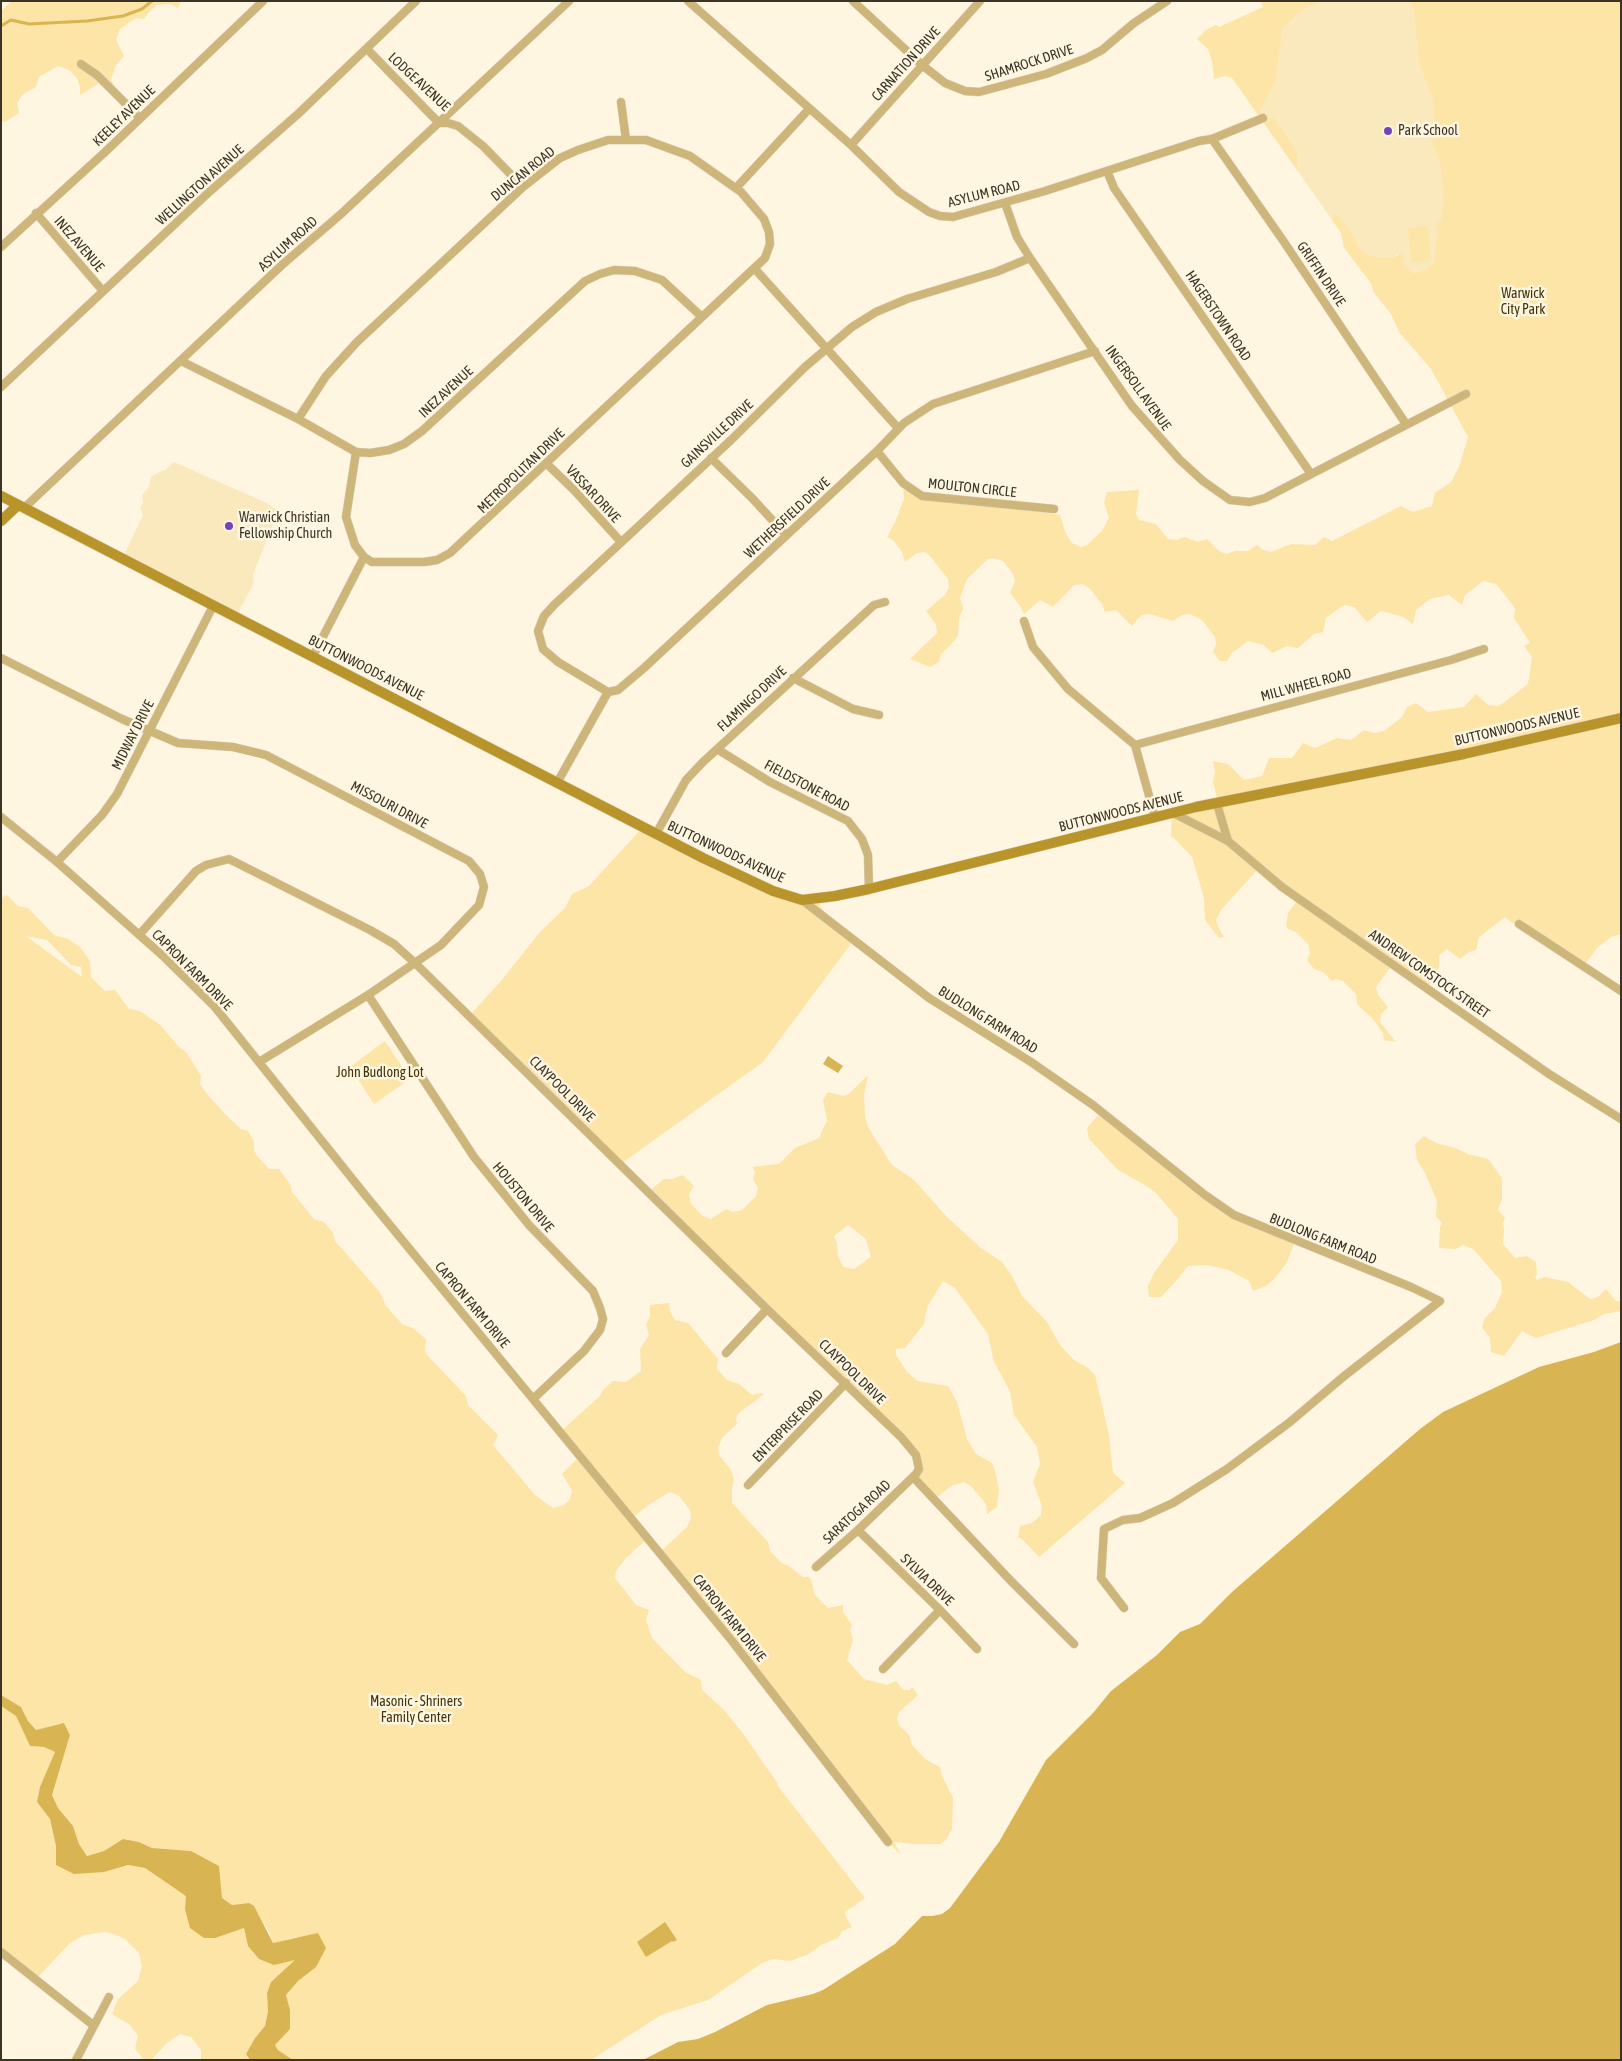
<!DOCTYPE html>
<style>
body{margin:0}
#map{position:relative;width:1622px;height:2061px;overflow:hidden;background:#fff6e1;font-family:"Asap Condensed",sans-serif}
canvas{display:block}
.frame{position:absolute;inset:0;border:2px solid #3a3426;pointer-events:none}
</style>
<div id="map">
<canvas width="1622" height="2061"></canvas>
<div class="frame"></div>
</div>
<script>
const ctx = document.querySelector('canvas').getContext('2d');
ctx.lineJoin = 'round';
function paint(path, color) {
  ctx.fillStyle = color;
  ctx.fill(path, 'evenodd');
}
function poly(rows) {
  const path = new Path2D();
  for (const r of rows) {
    path.moveTo(r[0], r[1]);
    for (let i = 2; i < r.length; i += 2) path.lineTo(r[i], r[i + 1]);
  }
  return path;
}
function trace(path, color, width, dash) {
  ctx.strokeStyle = color;
  ctx.lineWidth = width;
  ctx.lineCap = dash ? 'butt' : 'round';
  ctx.setLineDash(dash || []);
  ctx.stroke(path);
}
function label(font, color, halo, rows, align = 'center') {
  ctx.font = font + ' "Asap Condensed",sans-serif';
  ctx.lineWidth = 5;
  ctx.setLineDash([]);
  ctx.textBaseline = 'middle';
  ctx.strokeStyle = halo;
  ctx.fillStyle = color;
  for (const [text, x, y, turn = 0] of rows) {
    ctx.save();
    ctx.translate(x, y);
    ctx.rotate((+turn || 0) * Math.PI / 180);
    ctx.textAlign = isNaN(turn) ? turn : align;
    if (halo) ctx.strokeText(text, 0, 0);
    ctx.fillText(text, 0, 0);
    ctx.restore();
  }
}
const built = poly([
 [1320,1,1410,1,1413,7,1419,64,1432,98,1434,109,1432,144,1440,164,1443,196,1441,220,1437,230,1434,262,1424,270,1413,273,1404,265,1398,254,1394,257,1384,258,1368,255,1359,248,1354,236,1335,215,1332,220,1297,170,1297,153,1282,128,1274,118,1263,118,1260,110,1279,53,1283,28,1300,12],
 [174,462,267,503,278,511,253,575,254,583,237,615,123,557,143,515,140,508,143,503,142,495,149,487,151,477,163,470,164,471]
]);
const green = poly([
 [12,1,181,1,178,8,170,4,157,5,148,13,144,19,136,18,120,29,116,40,124,56,116,65,111,79,119,96,98,84,80,95,80,87,77,78,69,70,58,66,39,77,36,87,23,94,17,103,19,113,5,122,1,120,1,11],
 [1261,1,1320,1,1300,12,1283,28,1275,83,1260,110,1263,118,1274,118,1282,128,1297,153,1297,170,1232,78,1225,76,1214,79,1212,61,1208,49,1197,39,1206,30,1216,25,1219,27,1263,7],
 [1410,1,1621,1,1621,934,1611,937,1597,948,1585,964,1527,925,1512,923,1505,917,1479,937,1476,950,1469,952,1460,959,1447,949,1439,955,1439,967,1428,986,1392,965,1376,987,1378,995,1388,1007,1381,1014,1380,1022,1396,1042,1384,1040,1383,1033,1373,1019,1357,1004,1356,994,1343,981,1336,979,1332,981,1323,972,1314,969,1307,960,1310,953,1308,944,1296,932,1288,929,1286,925,1288,913,1299,898,1259,868,1221,910,1216,920,1219,929,1224,937,1219,938,1205,920,1204,898,1192,857,1173,837,1171,837,1172,814,1218,802,1213,782,1215,772,1213,761,1228,764,1244,780,1262,776,1269,758,1292,758,1303,743,1315,748,1337,738,1351,740,1364,730,1374,733,1384,731,1402,717,1407,707,1416,703,1428,712,1464,707,1476,694,1488,705,1499,706,1528,684,1532,657,1524,646,1530,643,1514,618,1515,608,1496,584,1483,581,1465,595,1462,605,1449,595,1430,599,1416,610,1413,624,1403,617,1386,612,1381,611,1367,622,1354,607,1344,605,1326,618,1323,632,1314,634,1298,648,1287,646,1272,653,1264,645,1248,641,1232,653,1227,661,1220,661,1213,652,1216,644,1215,637,1202,620,1190,614,1182,615,1173,621,1149,614,1141,615,1132,626,1116,610,1105,612,1102,604,1090,589,1083,584,1074,585,1053,607,1040,600,1024,614,1020,606,1010,592,1015,582,1013,574,1003,561,993,558,988,559,967,579,960,598,963,608,959,618,958,635,955,640,941,654,939,662,930,667,910,659,937,633,936,624,926,611,945,595,949,588,948,579,930,556,925,552,917,553,905,562,902,552,893,540,887,537,895,522,904,499,903,484,923,495,1060,515,1066,534,1072,543,1081,547,1087,545,1102,531,1109,518,1104,503,1107,492,1139,490,1136,514,1139,520,1156,524,1168,539,1177,540,1184,537,1198,542,1207,539,1219,551,1226,554,1235,551,1248,551,1257,545,1263,550,1271,552,1291,544,1315,545,1324,537,1332,541,1401,506,1413,512,1432,506,1435,493,1451,482,1459,467,1468,437,1431,369,1399,332,1391,314,1374,293,1371,283,1344,248,1341,233,1332,220,1335,215,1338,216,1354,236,1359,248,1368,255,1384,258,1394,257,1403,253,1404,265,1413,273,1424,270,1434,262,1437,230,1435,226,1441,220,1443,196,1440,164,1432,144,1434,109,1432,98,1419,64,1413,7],
 [1428,226,1431,260,1411,262,1408,228],
 [643,827,772,891,816,900,834,925,853,941,763,1062,622,1163,471,1014,501,981,540,932,565,908,572,894,589,886],
 [7,895,18,906,28,908,54,935,68,939,80,947,90,961,91,977,105,991,115,990,129,1009,140,1011,160,1025,180,1048,186,1052,201,1076,200,1084,207,1094,226,1115,241,1129,248,1131,254,1142,254,1150,257,1156,269,1169,279,1169,290,1184,292,1192,314,1219,324,1222,333,1233,335,1241,379,1291,386,1306,403,1325,411,1327,426,1339,425,1350,427,1355,466,1396,468,1405,498,1435,493,1445,535,1495,553,1508,564,1505,570,1499,572,1490,562,1474,580,1456,561,1431,600,1396,603,1390,613,1381,626,1382,641,1371,640,1349,649,1335,646,1325,650,1316,650,1305,669,1303,670,1311,675,1320,688,1323,718,1359,717,1369,727,1380,739,1384,752,1395,761,1393,764,1394,739,1413,736,1418,737,1424,722,1438,718,1448,719,1455,731,1470,734,1480,732,1488,732,1503,768,1542,770,1551,782,1563,789,1566,803,1577,809,1577,812,1582,814,1594,828,1608,843,1605,843,1612,852,1625,850,1630,853,1640,847,1660,864,1679,887,1685,896,1681,903,1690,910,1690,912,1687,918,1695,899,1712,897,1719,899,1725,909,1735,912,1745,925,1759,940,1767,942,1776,953,1798,952,1829,946,1840,940,1844,913,1844,894,1842,901,1855,888,1842,660,1552,687,1527,691,1518,690,1510,679,1496,670,1492,650,1504,633,1517,648,1538,625,1559,616,1571,615,1578,636,1605,649,1610,646,1620,652,1638,685,1672,701,1680,702,1690,724,1710,742,1732,778,1784,777,1785,865,1898,845,1912,846,1917,852,1927,842,1931,838,1938,821,1945,809,1954,790,1961,773,1959,762,1963,708,2000,661,2015,591,2060,293,2060,278,2050,275,2045,290,2010,286,1995,298,1981,316,1967,297,1937,273,1943,269,1931,249,1903,232,1905,222,1898,219,1866,191,1851,152,1848,139,1842,124,1839,104,1851,87,1856,79,1844,73,1826,58,1808,52,1795,70,1735,64,1723,36,1730,28,1721,21,1707,1,1695,1,898],
 [26,936,47,940,71,965,81,967,82,977],
 [385,1041,410,1079,374,1104,350,1067],
 [868,1075,864,1095,865,1116,868,1127,892,1165,914,1180,947,1217,981,1248,1002,1262,1012,1276,1022,1296,1047,1322,1060,1345,1074,1360,1088,1368,1095,1375,1109,1435,1113,1473,1125,1483,1039,1557,1023,1540,1018,1537,1020,1526,1032,1523,1041,1515,1042,1506,1033,1482,1040,1464,1037,1447,1014,1415,1010,1391,994,1362,988,1334,955,1288,943,1281,927,1307,924,1324,905,1348,896,1349,896,1355,907,1372,918,1381,948,1386,957,1402,967,1439,976,1454,992,1463,995,1471,999,1490,997,1507,987,1514,986,1504,971,1486,964,1482,951,1486,936,1498,915,1475,916,1456,649,1191,664,1179,672,1179,683,1175,694,1186,689,1194,691,1204,703,1216,711,1219,726,1209,733,1212,742,1210,756,1196,758,1188,753,1179,755,1173,753,1167,779,1164,795,1148,819,1138,827,1120,823,1100,828,1092,843,1096,849,1094],
 [848,1225,866,1239,871,1257,854,1269,843,1267,838,1256,837,1244,834,1236],
 [1101,1112,1233,1213,1295,1241,1287,1262,1276,1277,1266,1286,1253,1291,1249,1281,1229,1270,1207,1265,1188,1266,1177,1280,1161,1297,1149,1297,1148,1286,1154,1273,1178,1240,1178,1219,1156,1193,1145,1185,1118,1170,1089,1139,1087,1128],
 [1424,1136,1436,1143,1455,1148,1468,1154,1488,1159,1502,1178,1502,1199,1498,1210,1505,1218,1503,1223,1504,1230,1503,1244,1515,1258,1527,1256,1536,1262,1537,1274,1535,1277,1537,1280,1544,1277,1568,1282,1590,1299,1598,1297,1606,1289,1616,1301,1621,1302,1621,1311,1604,1314,1594,1320,1536,1338,1522,1331,1504,1356,1491,1352,1490,1338,1482,1327,1485,1318,1495,1308,1502,1292,1501,1281,1473,1249,1463,1245,1456,1249,1439,1248,1440,1227,1442,1223,1436,1216,1437,1201,1425,1173,1417,1160,1415,1144],
 [1,1706,16,1716,30,1746,44,1747,55,1752,37,1802,50,1819,56,1846,56,1865,104,1872,128,1865,145,1868,187,1896,185,1909,232,1931,244,1928,248,1946,296,1960,271,1982,267,1993,268,2011,265,2026,255,2038,246,2054,250,2060,201,2060,201,2050,191,2037,180,2034,167,2043,151,2060,144,2060,135,2049,138,2036,130,2025,112,2014,118,1999,138,1981,142,1966,139,1953,125,1939,114,1934,105,1932,84,1935,70,1943,36,1979,1,1952]
]);
const water = poly([
 [828,1056,843,1066,838,1073,823,1064],
 [1621,1342,1621,2060,643,2060,678,2042,698,2039,715,2032,767,2005,813,1994,823,1990,895,1944,922,1916,932,1916,942,1914,950,1908,999,1842,1046,1760,1093,1713,1111,1691,1157,1655,1180,1632,1200,1624,1232,1592,1420,1429,1443,1412,1539,1367,1594,1352],
 [1,1695,21,1707,28,1721,36,1730,64,1723,70,1735,52,1795,58,1808,73,1826,79,1844,87,1856,104,1851,123,1839,139,1842,152,1848,191,1851,219,1866,222,1898,232,1905,249,1903,254,1906,273,1943,318,1933,326,1948,316,1967,298,1981,286,1995,290,2010,290,2029,275,2045,278,2050,293,2060,250,2060,246,2054,255,2038,265,2026,268,2011,267,1993,271,1982,295,1960,274,1965,259,1959,248,1946,244,1928,215,1938,204,1938,190,1928,185,1909,186,1896,145,1868,128,1865,104,1872,74,1874,56,1865,56,1846,50,1819,37,1802,40,1787,55,1752,44,1747,30,1746,16,1716,1,1706],
 [665,1922,677,1940,673,1942,672,1941,646,1957,637,1942]
]);
const stream = poly([
 [1,26,11,20,29,24,87,21,123,16,142,9,152,1]
]);
const street = poly([
 [688,1,851,145,899,192,929,212,940,216,953,217,1045,191,1199,141,1212,139,1263,118],
 [853,1,922,65,945,83,965,91,979,92,1046,74,1087,58,1102,50,1134,23,1167,1],
 [367,49,439,123,448,123,458,126,483,146,523,187],
 [81,64,97,75,140,118],
 [621,102,626,140],
 [1212,139,1282,239,1406,424],
 [851,145,980,1],
 [1107,171,1114,188,1311,474],
 [736,188,809,109],
 [1005,203,1017,237,1030,258,1132,406,1180,460,1203,481,1230,500,1250,502,1265,498,1466,394],
 [36,213,103,291],
 [1,247,104,153,263,1],
 [755,269,898,428],
 [181,361,298,419,356,452,370,453,389,450,404,444,422,431,585,281,600,274,614,270,635,271,662,280,702,317],
 [1,387,208,193,298,114,416,1],
 [298,419,326,376,357,342,523,187,560,158,578,150,608,140,646,140,690,156,741,192,764,219,769,232,770,244,765,258,450,553,437,560,424,562,372,562,364,557,355,545,346,517,356,452],
 [877,451,903,483,922,496,1054,509],
 [711,458,752,498,786,535],
 [547,464,574,490,621,542],
 [24,508,283,264,341,214,569,1],
 [1024,621,1033,647,1068,689,1135,745,1155,817],
 [313,656,364,557],
 [1,658,122,719,178,743,233,747,266,755,469,861,480,874,484,887,479,905,441,945,368,995,259,1062],
 [793,678,853,709,879,715],
 [608,692,558,662,543,649,538,631,544,616,554,605,731,440,805,367,852,327,876,312,907,299,996,272,1030,258],
 [1135,745,1451,660,1484,649],
 [717,749,770,782,848,821,862,839,868,855,869,889],
 [557,783,608,692,618,690,644,668,877,451,904,423,933,404,1095,351],
 [1217,804,1228,841],
 [1173,813,1228,841,1282,887,1549,1074,1621,1119],
 [1,817,57,862,163,956,214,1006,366,1196,732,1641,888,1842],
 [656,834,686,780,703,762,874,605,885,602],
 [57,862,102,815,117,794,213,606],
 [802,900,929,998,1031,1062,1093,1105,1205,1195,1234,1215,1411,1287,1440,1301,1343,1377,1290,1422,1227,1469,1173,1503,1140,1518,1123,1520,1104,1529,1101,1578,1124,1608],
 [1519,924,1621,991],
 [139,935,196,871,206,865,229,859,370,930,394,944,415,963,767,1309,901,1437,916,1455,919,1469,916,1474,858,1530,816,1567],
 [368,995,474,1157,529,1225,593,1291,600,1308,603,1319,600,1330,584,1351,533,1399],
 [726,1353,767,1309],
 [913,1477,1011,1581,1074,1644],
 [748,1485,846,1383],
 [858,1530,940,1610,977,1649],
 [883,1669,940,1610],
 [1,1952,93,2025],
 [76,2060,109,1997]
]);
const secondary = poly([
 [1,496,703,858,773,891,802,900,835,896,869,889,1196,807,1464,754,1621,718],
 [1,521,18,505]
]);
const markers = [
 [1388,131,5,"#7443ba"],
 [229,526,5,"#7443ba"]
];
const streetNames = [
 ["SHAMROCK DRIVE",1029,63,-18],
 ["CARNATION DRIVE",906,64,-48],
 ["LODGE AVENUE",419,82,43],
 ["KEELEY AVENUE",124,116,-44],
 ["DUNCAN ROAD",523,174,-39],
 ["WELLINGTON AVENUE",200,185,-42],
 ["ASYLUM ROAD",984,194,-14],
 ["INEZ AVENUE",79,244,49],
 ["ASYLUM ROAD",288,244,-42],
 ["GRIFFIN DRIVE",1321,274,56],
 ["HAGERSTOWN ROAD",1218,316,56],
 ["INGERSOLL AVENUE",1138,388,54],
 ["INEZ AVENUE",446,392,-43],
 ["GAINSVILLE DRIVE",717,434,-43],
 ["METROPOLITAN DRIVE",521,471,-44],
 ["MOULTON CIRCLE",972,488,6],
 ["VASSAR DRIVE",593,494,47],
 ["WETHERSFIELD DRIVE",787,518,-43],
 ["BUTTONWOODS AVENUE",366,668,27],
 ["MILL WHEEL ROAD",1306,685,-15],
 ["FLAMINGO DRIVE",752,699,-43],
 ["BUTTONWOODS AVENUE",1517,727,-13],
 ["MIDWAY DRIVE",133,735,-63],
 ["FIELDSTONE ROAD",807,786,28],
 ["MISSOURI DRIVE",389,805,28],
 ["BUTTONWOODS AVENUE",1121,812,-14],
 ["BUTTONWOODS AVENUE",726,852,25],
 ["CAPRON FARM DRIVE",192,970,45],
 ["ANDREW COMSTOCK STREET",1429,974,35],
 ["BUDLONG FARM ROAD",988,1020,32],
 ["CLAYPOOL DRIVE",562,1089,45],
 ["HOUSTON DRIVE",523,1197,50],
 ["BUDLONG FARM ROAD",1323,1239,22],
 ["CAPRON FARM DRIVE",472,1305,50],
 ["CLAYPOOL DRIVE",852,1372,44],
 ["ENTERPRISE ROAD",788,1426,-46],
 ["SARATOGA ROAD",857,1512,-43],
 ["SYLVIA DRIVE",927,1580,44],
 ["CAPRON FARM DRIVE",729,1618,51]
];
const poiNames = [
 ["Park School",1398,131],
 ["Warwick Christian",239,518],
 ["Fellowship Church",239,534]
];
const parkNames = [
 ["Warwick",1523,294],
 ["City Park",1523,310],
 ["John Budlong Lot",380,1073],
 ["Masonic - Shriners",416,1702],
 ["Family Center",416,1718]
];
paint(built, '#fbe9be');
paint(green, '#fde4a7');
paint(water, '#d9b452');
trace(stream, '#d9b452', 3);
trace(street, '#dcd3bf', 9);
trace(secondary, '#dcd3bf', 11);
trace(street, '#ceb57a', 8);
trace(secondary, '#b9942b', 10);
for (const [x, y, r, color] of markers) {
  const dot = new Path2D();
  dot.arc(x, y, r, 0, 2 * Math.PI);
  ctx.fillStyle = color;
  ctx.fill(dot);
  trace(dot, '#fff6e1', 2);
}
label('14px', '#3a3426', '#fff6e1', streetNames);
label('14px', '#3a3426', '#fff6e1', poiNames, 'left');
label('14px', '#433409', '#fff6e1', parkNames);
</script>
